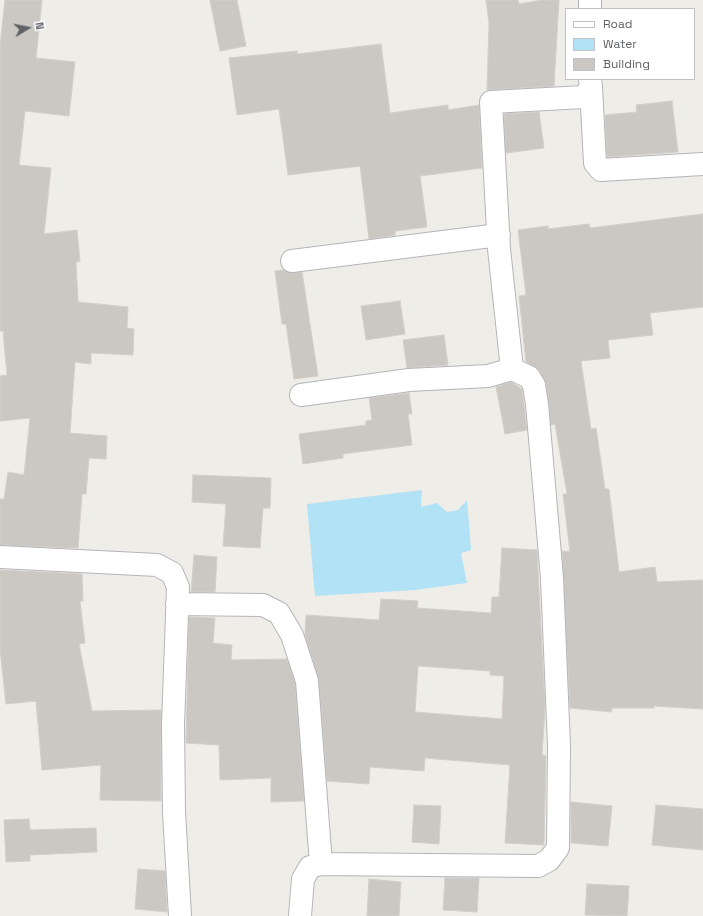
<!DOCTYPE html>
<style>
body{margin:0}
#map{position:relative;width:703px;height:916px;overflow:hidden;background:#efede8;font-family:"Space Grotesk",sans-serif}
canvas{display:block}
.legend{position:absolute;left:565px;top:8px;width:130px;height:72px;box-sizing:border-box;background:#fff;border:1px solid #bfc1c2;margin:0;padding:5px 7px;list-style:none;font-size:12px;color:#5f6366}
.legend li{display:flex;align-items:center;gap:8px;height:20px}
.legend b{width:20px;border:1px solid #bfc1c2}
.north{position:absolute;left:8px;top:8px;width:40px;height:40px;-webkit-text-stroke:3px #fff;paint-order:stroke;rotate:80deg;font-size:11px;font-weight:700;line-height:16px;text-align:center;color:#5f6366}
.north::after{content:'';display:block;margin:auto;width:14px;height:18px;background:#5f6366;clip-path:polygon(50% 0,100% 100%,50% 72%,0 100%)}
</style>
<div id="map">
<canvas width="703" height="916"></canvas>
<ul class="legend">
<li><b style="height:5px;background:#fff"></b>Road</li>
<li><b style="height:11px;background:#b2e2f5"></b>Water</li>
<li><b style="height:11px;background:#cbc8c4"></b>Building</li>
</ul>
<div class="north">N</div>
</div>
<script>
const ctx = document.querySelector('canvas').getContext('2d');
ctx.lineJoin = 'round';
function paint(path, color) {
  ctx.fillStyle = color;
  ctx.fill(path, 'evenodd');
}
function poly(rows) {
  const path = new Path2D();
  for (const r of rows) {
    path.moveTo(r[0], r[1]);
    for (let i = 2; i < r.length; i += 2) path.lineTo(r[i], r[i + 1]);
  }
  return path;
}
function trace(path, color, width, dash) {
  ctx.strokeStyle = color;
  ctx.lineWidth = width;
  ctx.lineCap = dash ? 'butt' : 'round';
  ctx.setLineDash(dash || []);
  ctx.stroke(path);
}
const water = poly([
 [422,490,421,507,437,503,447,512,458,510,467,500,471,550,461,553,467,583,415,590,315,596,307,504]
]);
const building = poly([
 [5,0,42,0,36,58,75,62,69,116,25,111,19,165,51,168,44,234,77,230,80,261,76,262,78,302,128,307,127,328,134,329,133,355,91,353,91,364,75,362,70,433,107,436,106,459,89,458,86,494,82,494,78,548,0,545,0,499,4,499,8,472,24,475,30,418,0,421,0,376,7,375,3,331,0,331,0,46,5,0],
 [210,0,237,0,246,46,220,51,210,0],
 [486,0,518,0,519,4,542,0,559,0,554,86,487,90,489,23,486,0],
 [381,44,390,113,448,105,448,110,479,105,482,168,420,176,427,227,395,231,395,235,369,239,360,166,288,175,279,109,237,115,229,58,297,51,297,54,381,44],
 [672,101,678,152,607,157,605,115,637,112,636,105,672,101],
 [539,112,544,148,506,153,504,114,539,112],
 [703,214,703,307,650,313,653,335,608,340,610,358,581,361,591,429,596,428,605,489,609,489,619,572,655,567,657,582,703,580,703,709,654,706,654,708,612,708,611,712,570,708,562,551,570,552,563,494,567,494,555,424,551,425,546,383,539,370,526,362,519,296,526,295,518,230,548,226,548,229,589,224,590,228,703,214],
 [284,270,293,273,302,272,318,376,294,379,286,324,282,324,275,271,284,270],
 [400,301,405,334,366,340,361,306,400,301],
 [444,335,448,365,407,368,403,340,444,335],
 [511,382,522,389,527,430,505,434,496,387,511,382],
 [409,393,412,414,408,414,412,445,343,454,343,458,303,464,299,434,366,425,366,421,372,420,369,398,409,393],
 [193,475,271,478,270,508,263,508,260,548,223,546,226,504,192,502,193,475],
 [502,548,537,550,545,708,542,755,546,756,544,845,505,843,510,765,425,758,424,771,370,767,369,784,327,781,319,680,305,635,306,615,379,620,381,599,418,601,417,608,491,613,492,597,499,597,502,548],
 [418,666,490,671,490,675,504,676,502,719,415,712,418,666],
 [194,555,217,557,215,592,191,592,194,555],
 [0,570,82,574,83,601,80,601,85,643,79,644,92,711,161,710,161,801,100,800,101,765,42,770,36,701,6,704,0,649,0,570],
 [189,617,215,618,213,643,232,645,231,660,287,659,295,683,304,801,271,802,271,778,220,780,219,745,186,743,189,617],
 [571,802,612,806,608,846,571,843,571,802],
 [414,805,441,806,439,844,412,842,414,805],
 [656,805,703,809,703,850,652,845,656,805],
 [29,819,30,830,96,828,97,852,30,855,30,861,6,862,4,820,29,819],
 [138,869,165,871,167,912,135,909,138,869],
 [445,878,479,878,477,912,443,910,445,878],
 [369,879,401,882,399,916,367,916,369,879],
 [587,884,629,886,627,916,585,915,587,884]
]);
const street = poly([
 [590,0,590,9],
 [591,87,595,163,601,170,703,164],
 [292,261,499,235],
 [301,395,409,380,488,376,512,369],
 [0,557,157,565,172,573,178,587,173,725,174,812,180,916],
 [177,604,263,605,279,613,292,635,307,681,321,864],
 [300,916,303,879,310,867,321,864,538,866,549,860,558,848,559,746,552,578,537,404,534,385,529,377,512,369,499,249,491,102,584,97,591,87,590,79]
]);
paint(water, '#b2e2f5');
paint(building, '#cbc8c4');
trace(building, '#d3cec7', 1);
trace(street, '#b3b5b8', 24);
trace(street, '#fff', 22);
</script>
